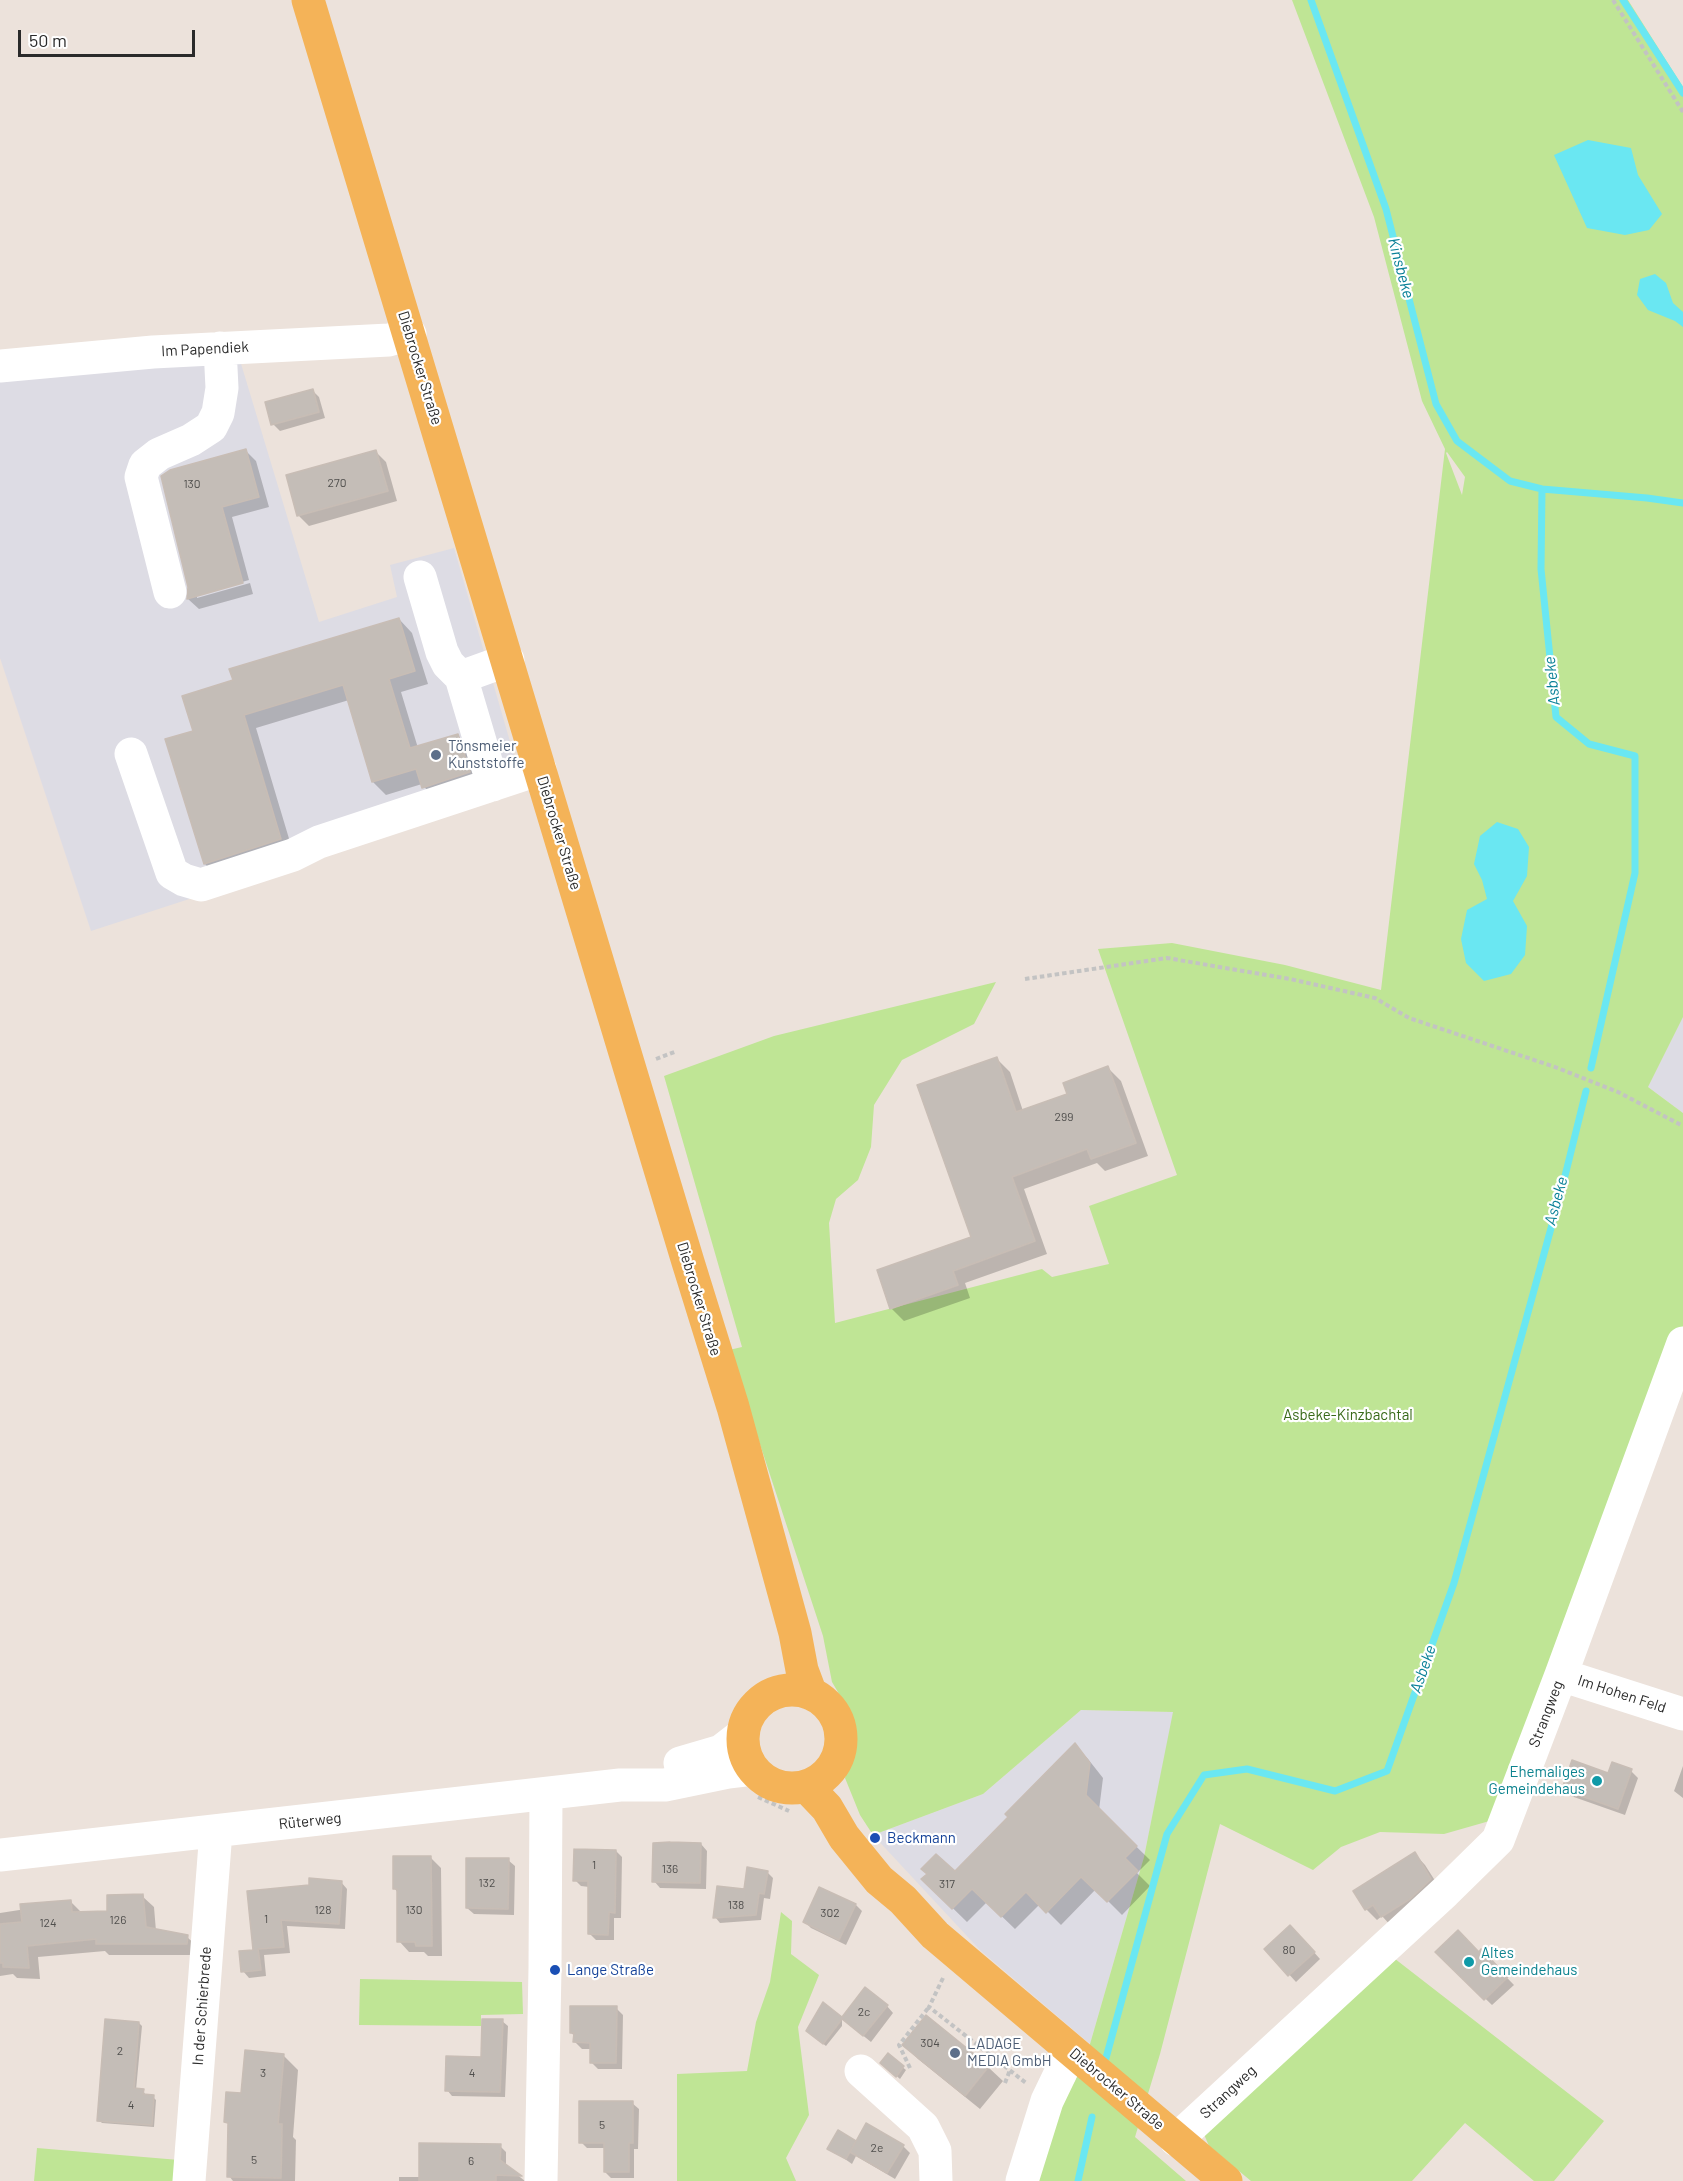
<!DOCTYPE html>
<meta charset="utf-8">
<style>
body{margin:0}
#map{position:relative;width:1683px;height:2181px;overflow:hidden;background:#ece2db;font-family:Barlow,sans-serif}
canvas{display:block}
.scale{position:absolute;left:18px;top:30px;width:177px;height:27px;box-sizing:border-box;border:3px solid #2a2a2a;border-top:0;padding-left:8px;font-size:18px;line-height:21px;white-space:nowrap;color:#2a2a2a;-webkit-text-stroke:4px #fff;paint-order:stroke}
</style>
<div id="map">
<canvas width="1683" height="2181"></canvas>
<div class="scale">50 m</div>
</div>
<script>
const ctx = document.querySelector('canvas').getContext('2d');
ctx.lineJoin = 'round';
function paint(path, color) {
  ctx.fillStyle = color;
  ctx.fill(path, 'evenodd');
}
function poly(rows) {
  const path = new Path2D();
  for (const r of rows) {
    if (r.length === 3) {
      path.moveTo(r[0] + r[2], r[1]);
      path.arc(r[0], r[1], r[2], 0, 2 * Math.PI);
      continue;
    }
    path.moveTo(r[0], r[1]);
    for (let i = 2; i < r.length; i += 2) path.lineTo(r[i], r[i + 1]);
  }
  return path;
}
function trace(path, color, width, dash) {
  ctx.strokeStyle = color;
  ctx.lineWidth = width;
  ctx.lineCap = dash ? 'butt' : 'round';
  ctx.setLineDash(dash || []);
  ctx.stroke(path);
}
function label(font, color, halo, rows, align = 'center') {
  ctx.font = font + ' Barlow,sans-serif';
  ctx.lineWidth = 4.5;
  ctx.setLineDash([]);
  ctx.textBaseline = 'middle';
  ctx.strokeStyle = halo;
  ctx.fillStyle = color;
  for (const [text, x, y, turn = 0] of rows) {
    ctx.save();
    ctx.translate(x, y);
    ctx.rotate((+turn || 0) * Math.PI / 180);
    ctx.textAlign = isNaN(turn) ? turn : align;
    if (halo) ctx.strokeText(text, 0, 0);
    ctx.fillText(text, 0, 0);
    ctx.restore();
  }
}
const industrial = poly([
 [239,357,319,622,397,597,390,565,454,548,524,790,91,931,0,658,0,373],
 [1683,1017,1683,1113,1648,1087],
 [1081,1710,1174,1712,1144,1857,1090,2044,980,1950,873,1835,983,1794]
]);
const green = poly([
 [1292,0,1628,0,1683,87,1683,1017,1648,1087,1683,1113,1683,1327,1549,1690,1500,1818,1444,1834,1380,1832,1341,1847,1313,1870,1220,1824,1160,2054,1135,2137,1186,2181,1019,2181,1019,2162,1075,2081,1090,2044,1144,1857,1173,1712,1081,1710,983,1794,873,1835,860,1815,845,1778,856,1740,845,1704,832,1682,823,1636,729,1350,742,1347,664,1076,774,1036,996,982,974,1024,902,1060,874,1105,871,1147,858,1180,836,1199,829,1223,835,1323,1042,1269,1052,1277,1109,1264,1089,1206,1177,1175,1098,949,1172,943,1285,965,1381,990,1445,449,1422,401,1374,217],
 [1447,452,1465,477,1462,495,1446,453],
 [781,1912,792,1921,791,1954,819,1975,798,2027,809,2115,786,2158,796,2181,677,2181,677,2074,747,2071,756,2022,770,1982],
 [1390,1955,1604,2121,1554,2181,1534,2181,1465,2123,1412,2181,1251,2181,1209,2146,1203,2132],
 [360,1979,522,1982,523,2014,481,2015,481,2026,359,2025],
 [37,2148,179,2160,177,2181,34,2181]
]);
const water = poly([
 [1588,140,1631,148,1638,175,1662,214,1649,230,1625,235,1587,228,1554,155],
 [1655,274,1666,283,1673,303,1683,312,1683,327,1675,321,1648,310,1637,295,1640,279],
 [1497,822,1518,829,1529,847,1527,876,1513,901,1527,926,1525,955,1511,974,1484,981,1466,963,1461,939,1467,910,1487,899,1482,880,1474,864,1480,836]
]);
const shadow = poly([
 [312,390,319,397,325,418,280,431,273,424],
 [246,451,256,461,269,507,232,517,249,580,197,595,197,598,250,583,253,594,199,609,188,599,190,587,170,471],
 [376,452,386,462,397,501,309,526,299,516,288,476],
 [399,619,412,633,428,684,401,692,418,748,458,736,471,749,482,786,436,801,422,784,386,795,373,782,349,700,256,728,293,852,218,877,205,864,194,732,235,681],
 [997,1059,1010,1072,1023,1111,1069,1095,1108,1068,1121,1081,1148,1156,1105,1171,1097,1163,1024,1189,1047,1254,965,1283,970,1298,904,1321,891,1308,973,1238],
 [1075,1745,1088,1759,1103,1778,1099,1810,1150,1860,1137,1873,1150,1886,1122,1915,1096,1889,1061,1925,1040,1904,1015,1929,987,1902,967,1922,923,1879,955,1873,1010,1818],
 [1613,1764,1631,1771,1638,1778,1625,1815,1571,1796,1564,1789,1609,1775],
 [1683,1766,1683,1798,1674,1791],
 [701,1844,707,1851,706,1889,660,1888,654,1881],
 [616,1851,622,1857,621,1918,614,1918,614,1940,596,1940,590,1934,589,1887,581,1886,575,1880],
 [1415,1854,1425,1865,1441,1890,1392,1927,1382,1916,1377,1920,1366,1909],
 [431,1858,441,1868,442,1956,428,1956,424,1952,409,1952,399,1941,398,1893,395,1889],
 [508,1860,515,1866,514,1915,474,1914,467,1908],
 [767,1872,773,1878,770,1899,764,1898,761,1920,720,1923,715,1917],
 [341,1882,347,1889,345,1929,287,1926,290,1953,264,1955,266,1976,249,1978,243,1971,255,1951,249,1892],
 [821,1889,856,1905,862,1911,846,1945,811,1928,805,1922],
 [142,1896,154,1907,156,1931,187,1937,199,1948,198,1955,109,1955,105,1951,38,1957,40,1979,17,1978,13,1974,0,1976,0,1913,71,1902,82,1913,109,1913],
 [1297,1933,1320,1959,1296,1982,1266,1949],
 [1481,1951,1514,1985,1492,2005,1437,1952,1479,1954],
 [887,2006,893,2013,871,2042,850,2025],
 [616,2008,623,2015,622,2069,598,2069,591,2062,591,2049,582,2049,575,2042,575,2036,571,2033],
 [926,2017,988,2067,1003,2081,980,2109,918,2059,904,2045],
 [842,2019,842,2026,826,2046,811,2034],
 [502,2021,508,2026,505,2097,452,2096,447,2090,482,2058],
 [139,2023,142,2026,136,2090,143,2090,146,2096,153,2097,156,2100,154,2127,102,2123,99,2120],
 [283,2055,298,2070,293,2137,296,2140,295,2181,233,2181,229,2176,229,2125,226,2122,243,2095],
 [889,2056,906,2070,900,2079,882,2063],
 [632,2103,639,2109,638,2149,634,2149,634,2178,611,2178,605,2172,605,2148,587,2148,581,2142],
 [855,2142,903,2146,910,2153,895,2179,856,2156,852,2164,829,2148],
 [500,2146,506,2152,506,2166,525,2181,399,2181,399,2177,420,2177]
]);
const stream = poly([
 [1311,0,1386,209,1436,404,1457,441,1510,481,1542,489,1647,498,1683,503],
 [1623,0,1683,93],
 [1542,489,1541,569,1556,717,1589,744,1635,756,1635,873,1591,1068],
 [1106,2058,1167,1834,1204,1775,1247,1769,1335,1791,1387,1771,1454,1583,1562,1188,1586,1091],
 [1078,2181,1092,2117]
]);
const building = poly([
 [313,389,319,412,271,425,265,402,313,389],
 [246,449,259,497,222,507,243,583,187,599,188,587,161,476,170,470,246,449],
 [376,450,388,491,297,516,286,475,376,450],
 [399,618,415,671,389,679,410,748,458,734,470,772,422,788,416,769,372,782,343,685,244,715,281,839,204,864,165,739,193,731,182,696,233,680,229,669,399,618],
 [997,1057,1016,1112,1067,1094,1063,1083,1108,1066,1136,1143,1091,1159,1087,1149,1012,1177,1035,1241,953,1271,958,1285,890,1309,877,1270,971,1237,917,1085,997,1057],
 [1075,1743,1090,1763,1086,1795,1137,1846,1125,1858,1138,1871,1107,1902,1081,1877,1046,1913,1026,1892,1001,1917,972,1889,952,1909,921,1879,927,1874,921,1869,936,1854,955,1871,1008,1817,1005,1814,1075,1743],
 [1572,1760,1608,1773,1612,1762,1632,1769,1618,1809,1562,1789,1572,1760],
 [670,1842,701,1843,700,1883,652,1882,653,1843,670,1842],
 [574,1849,616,1850,615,1913,609,1912,608,1935,588,1934,588,1881,573,1881,574,1849],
 [1415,1852,1431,1879,1410,1899,1381,1917,1373,1905,1365,1910,1353,1891,1415,1852],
 [393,1856,431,1856,432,1946,416,1946,415,1942,397,1942,397,1889,393,1889,393,1856],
 [466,1858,509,1858,508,1909,466,1908,466,1858],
 [747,1867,768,1871,764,1894,759,1893,756,1915,713,1918,717,1886,744,1889,747,1867],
 [309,1878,342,1881,339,1924,281,1920,284,1947,258,1949,261,1970,241,1972,239,1951,253,1950,247,1891,309,1885,309,1878],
 [819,1887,856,1904,839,1940,803,1922,819,1887],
 [143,1894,146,1927,188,1935,187,1944,96,1944,96,1939,27,1946,29,1968,3,1967,3,1963,0,1963,0,1924,22,1922,20,1904,71,1900,72,1912,107,1911,107,1895,143,1894],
 [1290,1925,1315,1952,1288,1976,1264,1949,1290,1925],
 [1458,1930,1479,1952,1481,1949,1508,1977,1484,2000,1435,1952,1458,1930],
 [865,1987,888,2005,863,2036,842,2019,823,2044,806,2031,823,2002,842,2017,865,1987],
 [570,2006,617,2006,616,2063,590,2063,590,2043,573,2042,574,2033,570,2033,570,2006],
 [926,2015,989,2066,965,2096,902,2045,926,2015],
 [105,2019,139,2022,134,2088,144,2089,143,2094,154,2095,152,2125,97,2121,105,2019],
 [482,2019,503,2019,500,2092,445,2091,446,2056,481,2057,482,2019],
 [245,2050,284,2054,278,2124,282,2124,281,2178,227,2177,228,2123,224,2122,226,2092,241,2093,245,2050],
 [888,2053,904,2066,896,2077,880,2063,888,2053],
 [579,2101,633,2101,633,2143,629,2143,629,2172,604,2172,604,2143,579,2143,579,2101],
 [866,2123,904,2145,887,2173,850,2152,866,2123],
 [838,2130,856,2141,846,2159,827,2149,838,2130],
 [419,2143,501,2144,500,2160,522,2176,496,2175,496,2181,419,2181,419,2143]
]);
const path = poly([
 [1613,0,1683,112],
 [1025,979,1167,958,1290,979,1375,998,1409,1018,1555,1067,1618,1092,1683,1126],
 [656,1059,677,1051],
 [758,1797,789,1811],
 [943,1978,929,2007,1026,2083],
 [910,2068,899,2045,929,2007],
 [1005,2083,1010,2070]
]);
const minor = poly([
 [0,366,153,352,389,340,410,334],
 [420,577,442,652,448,664,461,677],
 [170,592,141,477,145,465,159,454,191,440,211,427,218,413,222,388,220,348],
 [131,754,172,873,184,880,201,885,293,855,319,842,540,769],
 [493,785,461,677,508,660],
 [1561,1675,1683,1714],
 [680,1763,721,1751,743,1734],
 [0,1855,620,1785,665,1785,728,1772,753,1769],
 [861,2071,923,2127,935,2151,936,2181],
 [1176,2140,1445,1892,1498,1840,1561,1675,1683,1343],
 [189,2181,216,1831],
 [541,2181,545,1968,546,1794],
 [1022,2181,1047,2101,1071,2051]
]);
const major = poly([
 [308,0,688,1262,733,1407,795,1633,802,1670,811,1694],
 [792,1739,49],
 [806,1786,827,1808,844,1837,879,1880,903,1900,935,1935,1226,2181]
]);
const markers = [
 [436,755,6,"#5c6f8a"],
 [1597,1781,6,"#0f9aa8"],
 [875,1838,6,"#1a4fb4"],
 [1469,1962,6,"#0f9aa8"],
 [555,1970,6,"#1a4fb4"],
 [955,2053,6,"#5c6f8a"]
];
const numberNames = [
 ["270",337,483],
 ["130",192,484],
 ["299",1064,1117],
 ["1",594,1865],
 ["136",670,1869],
 ["132",487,1883],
 ["317",947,1884],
 ["138",736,1905],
 ["128",323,1910],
 ["130",414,1910],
 ["302",830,1913],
 ["1",266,1919],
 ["126",118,1920],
 ["124",48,1923],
 ["80",1289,1950],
 ["2c",864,2012],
 ["304",930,2043],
 ["2",120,2051],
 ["3",263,2073],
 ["4",472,2073],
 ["4",131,2105],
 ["5",602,2125],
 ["2e",877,2148],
 ["5",254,2160],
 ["6",471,2161]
];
const streetNames = [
 ["Im Papendiek",205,349,-3],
 ["Diebrocker Straße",420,368,73],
 ["Diebrocker Straße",559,833,73],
 ["Diebrocker Straße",699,1299,73],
 ["Im Hohen Feld",1622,1694,18],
 ["Strangweg",1546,1714,-69],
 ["Rüterweg",310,1821,-6],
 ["In der Schierbrede",202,2006,-86],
 ["Diebrocker Straße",1117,2089,40],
 ["Strangweg",1228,2092,-43]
];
const serviceNames = [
 ["Tönsmeier",448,746],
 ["Kunststoffe",448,763],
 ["LADAGE",967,2044],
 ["MEDIA GmbH",967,2061]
];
const parkNames = [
 ["Asbeke-Kinzbachtal",1348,1415]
];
const cultureNames = [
 ["Ehemaliges",1585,1772],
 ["Gemeindehaus",1585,1789],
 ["Altes",1481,1953,"left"],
 ["Gemeindehaus",1481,1970,"left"]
];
const transitNames = [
 ["Beckmann",887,1838],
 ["Lange Straße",567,1970]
];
const waterNames = [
 ["Kinsbeke",1401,268,75],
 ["Asbeke",1552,681,-96],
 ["Asbeke",1556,1201,-75],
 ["Asbeke",1423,1669,-71]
];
paint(industrial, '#dddce4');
paint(green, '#bfe595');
paint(water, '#6ae7f2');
paint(shadow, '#0003');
trace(stream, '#6ae7f2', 7);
paint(building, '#c4bdb7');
trace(building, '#c8bdb5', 1.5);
trace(path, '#c3c3c3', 4, [4.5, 3]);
trace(minor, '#fff', 33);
trace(major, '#f4b358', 33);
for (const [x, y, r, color] of markers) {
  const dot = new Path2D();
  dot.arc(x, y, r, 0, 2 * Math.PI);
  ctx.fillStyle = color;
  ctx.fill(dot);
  trace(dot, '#fff', 2);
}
label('12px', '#504f4d', null, numberNames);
label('15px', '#2a2a2a', '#fff', streetNames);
label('15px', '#4e5e75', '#fff', serviceNames, 'left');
label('15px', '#376918', '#fff', parkNames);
label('15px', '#0d838f', '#fff', cultureNames, 'right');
label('15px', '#164399', '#fff', transitNames, 'left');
label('italic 16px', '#098097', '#fff', waterNames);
</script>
